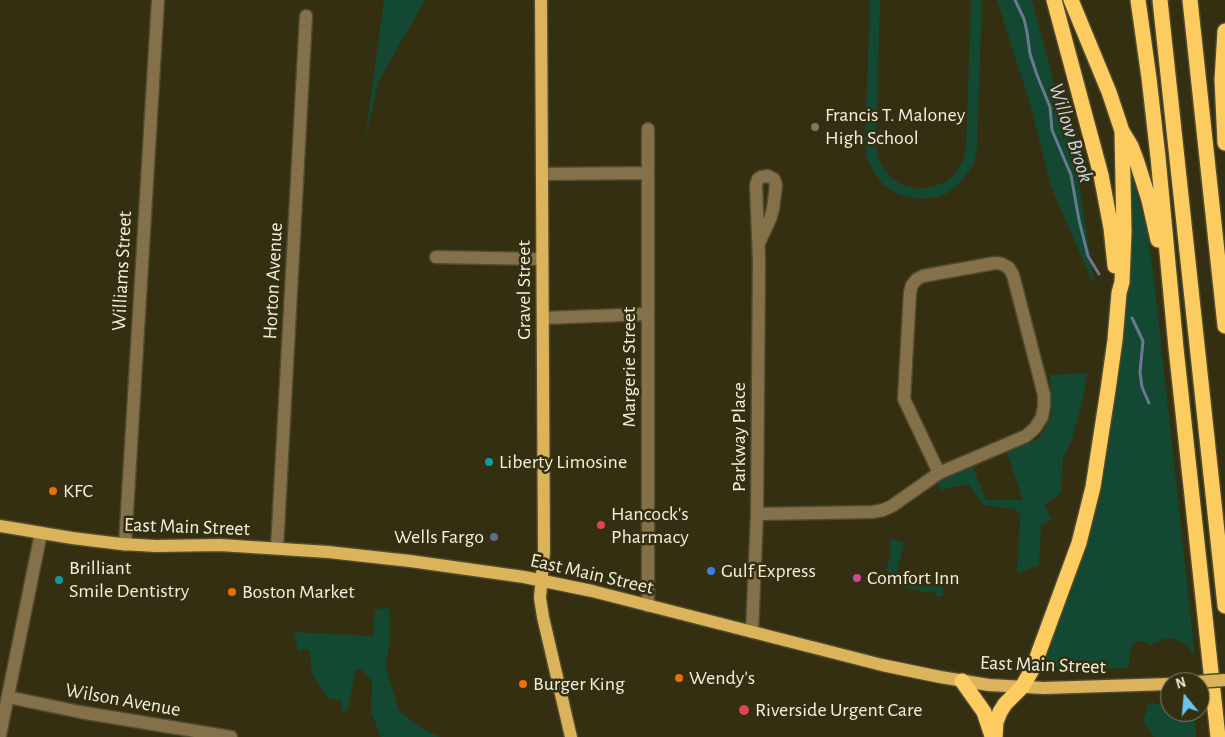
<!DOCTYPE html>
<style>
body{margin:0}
#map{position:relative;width:1225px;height:737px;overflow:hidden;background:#352f11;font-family:"Alegreya Sans",sans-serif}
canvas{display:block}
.north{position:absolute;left:1160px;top:672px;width:50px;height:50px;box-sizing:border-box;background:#352f11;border:1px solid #817c63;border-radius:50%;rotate:343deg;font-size:14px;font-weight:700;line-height:20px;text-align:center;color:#f3efde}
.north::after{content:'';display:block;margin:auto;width:18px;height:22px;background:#67c4ef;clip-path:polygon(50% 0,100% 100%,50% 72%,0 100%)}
</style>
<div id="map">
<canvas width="1225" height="737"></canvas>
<div class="north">N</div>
</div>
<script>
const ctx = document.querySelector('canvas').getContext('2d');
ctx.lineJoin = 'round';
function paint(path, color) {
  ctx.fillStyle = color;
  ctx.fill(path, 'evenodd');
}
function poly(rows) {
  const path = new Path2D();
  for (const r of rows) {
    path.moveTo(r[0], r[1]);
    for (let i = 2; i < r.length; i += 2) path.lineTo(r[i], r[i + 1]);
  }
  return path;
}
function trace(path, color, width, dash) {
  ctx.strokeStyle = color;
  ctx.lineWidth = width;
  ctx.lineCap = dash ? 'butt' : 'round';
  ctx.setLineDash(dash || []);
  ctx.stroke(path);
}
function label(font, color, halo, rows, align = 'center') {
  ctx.font = font + ' "Alegreya Sans",sans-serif';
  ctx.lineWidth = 5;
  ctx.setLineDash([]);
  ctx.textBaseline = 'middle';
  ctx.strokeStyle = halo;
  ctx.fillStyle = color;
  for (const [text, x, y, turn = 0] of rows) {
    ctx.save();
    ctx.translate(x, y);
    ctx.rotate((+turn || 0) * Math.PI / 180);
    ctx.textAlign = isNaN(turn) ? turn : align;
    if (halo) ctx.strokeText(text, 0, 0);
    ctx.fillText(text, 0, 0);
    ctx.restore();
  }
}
const green = poly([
 [384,0,425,0,379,80,365,140],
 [870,0,880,0,876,141,877,155,883,168,892,179,904,186,918,189,932,187,945,182,956,172,963,160,966,146,971,0,982,0,977,146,976,155,973,165,962,181,947,193,938,197,919,199,900,195,883,185,872,169,868,161,866,151,865,141],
 [997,0,1032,0,1077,170,1095,288,1051,187,1031,107],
 [1133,179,1147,230,1153,270,1195,656,1193,654,1186,644,1171,638,1164,639,1151,645,1145,642,1136,641,1132,646,1128,668,1043,670,1041,666,1112,410,1127,305,1130,267,1129,181],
 [1087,373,1083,398,1072,439,1063,458,1061,493,1044,505,1051,519,1041,525,1039,565,1017,573,1020,516,1015,509,983,505,968,484,941,490,937,483,943,477,972,465,986,500,1023,500,1007,452,1039,439,1052,414,1050,375],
 [891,539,903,542,904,543,897,572,902,574,900,582,928,587,942,583,943,596,935,597,936,592,929,591,929,593,888,583,891,573,886,571,891,551,889,550],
 [389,608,390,637,386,668,399,711,420,727,440,737,381,737,371,712,372,680,361,669,356,670,347,711,342,711,342,701,327,698,312,673,309,649,298,651,294,632,373,636,375,609],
 [1149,703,1170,705,1170,712,1195,712,1196,737,1154,737,1143,720]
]);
const stream = poly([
 [1015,0,1024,19,1027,32,1030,54,1037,75,1050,107,1052,130,1071,175,1079,220,1088,256,1099,274],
 [1132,318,1143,341,1140,372,1142,387,1149,403]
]);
const minor = poly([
 [648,129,648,606],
 [542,174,648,173],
 [436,257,542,259],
 [995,263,1002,264,1009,268,1013,275,1044,395,1044,406,1042,417,1035,428,1026,436,939,473,904,399,910,292,912,285,917,279,923,276,995,263],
 [543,318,648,314],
 [757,514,873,512,883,510,892,506,939,473],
 [125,545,158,0],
 [277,548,306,16],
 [752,632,757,514,759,260,756,185,758,179,761,177,768,176,774,179,776,185,773,209,770,219,759,243],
 [8,697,80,712,231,737],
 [0,735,41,533]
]);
const major = poly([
 [541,0,544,551,540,598,543,617,571,737],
 [0,526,72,538,121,544,156,546,220,545,328,552,410,561,524,577,592,591,882,665,940,677,989,685,1044,688,1170,684]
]);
const highway = poly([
 [1054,0,1101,175,1111,228,1115,266],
 [1071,0,1109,92,1122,131,1131,146,1137,162,1149,200,1158,240],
 [1138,0,1149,78,1158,157,1176,348,1218,737],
 [1160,0,1225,606],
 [1190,0,1225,326],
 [1225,31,1222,80,1225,143],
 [962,681,984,712,992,736],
 [995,737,996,722,1000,712,1005,704,1022,687,1033,668,1079,543,1093,487,1108,390,1115,340,1119,293,1122,282,1124,232,1122,131]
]);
const majorBridge = poly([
 [1196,682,1225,680]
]);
const markers = [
 [815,127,5,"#8d6e63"],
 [489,462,5,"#0f9aa8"],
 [53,491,5,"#e8710a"],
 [601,525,5,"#e0444e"],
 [494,537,5,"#5c6f8a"],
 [711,571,5,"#3f7fe0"],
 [857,578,5,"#d1479c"],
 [59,580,5,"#0f9aa8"],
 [232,592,5,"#e8710a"],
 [679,678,5,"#e8710a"],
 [523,684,5,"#e8710a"],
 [744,710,6,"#e0444e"]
];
const poiNames = [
 ["Francis T. Maloney",825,115],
 ["High School",825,138],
 ["Liberty Limosine",499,462],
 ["KFC",63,491],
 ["Hancock's",611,514],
 ["Pharmacy",611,537],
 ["Wells Fargo",484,537,"right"],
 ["Brilliant",69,568],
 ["Smile Dentistry",69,591],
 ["Gulf Express",721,571],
 ["Comfort Inn",867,578],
 ["Boston Market",242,592],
 ["Wendy's",689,678],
 ["Burger King",533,684],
 ["Riverside Urgent Care",755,710]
];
const streetNames = [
 ["Williams Street",122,271,-87],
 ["Horton Avenue",273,281,-87],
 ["Gravel Street",524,290,-90],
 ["Margerie Street",629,367,-90],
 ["Parkway Place",739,437,-90],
 ["East Main Street",187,527,2],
 ["East Main Street",592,574,13],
 ["East Main Street",1043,665,2],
 ["Wilson Avenue",123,700,10]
];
const waterNames = [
 ["Willow Brook",1071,133,72]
];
paint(green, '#134832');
trace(stream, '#697991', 3);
trace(minor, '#504a2e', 15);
trace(major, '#504a2e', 15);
trace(highway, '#504a2e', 18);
trace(minor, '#847149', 12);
trace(major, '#dbb35b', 12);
trace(highway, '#fdcc60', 15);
trace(majorBridge, '#504a2e', 15, []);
trace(majorBridge, '#dbb35b', 12);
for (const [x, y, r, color] of markers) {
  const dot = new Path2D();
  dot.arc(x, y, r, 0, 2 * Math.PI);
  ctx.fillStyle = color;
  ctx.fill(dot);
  trace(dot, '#352f11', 2);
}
label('20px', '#f3efde', '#352f11', poiNames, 'left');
label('20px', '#f3efde', '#352f11', streetNames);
label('italic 21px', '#c6d7f2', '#352f11', waterNames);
</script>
